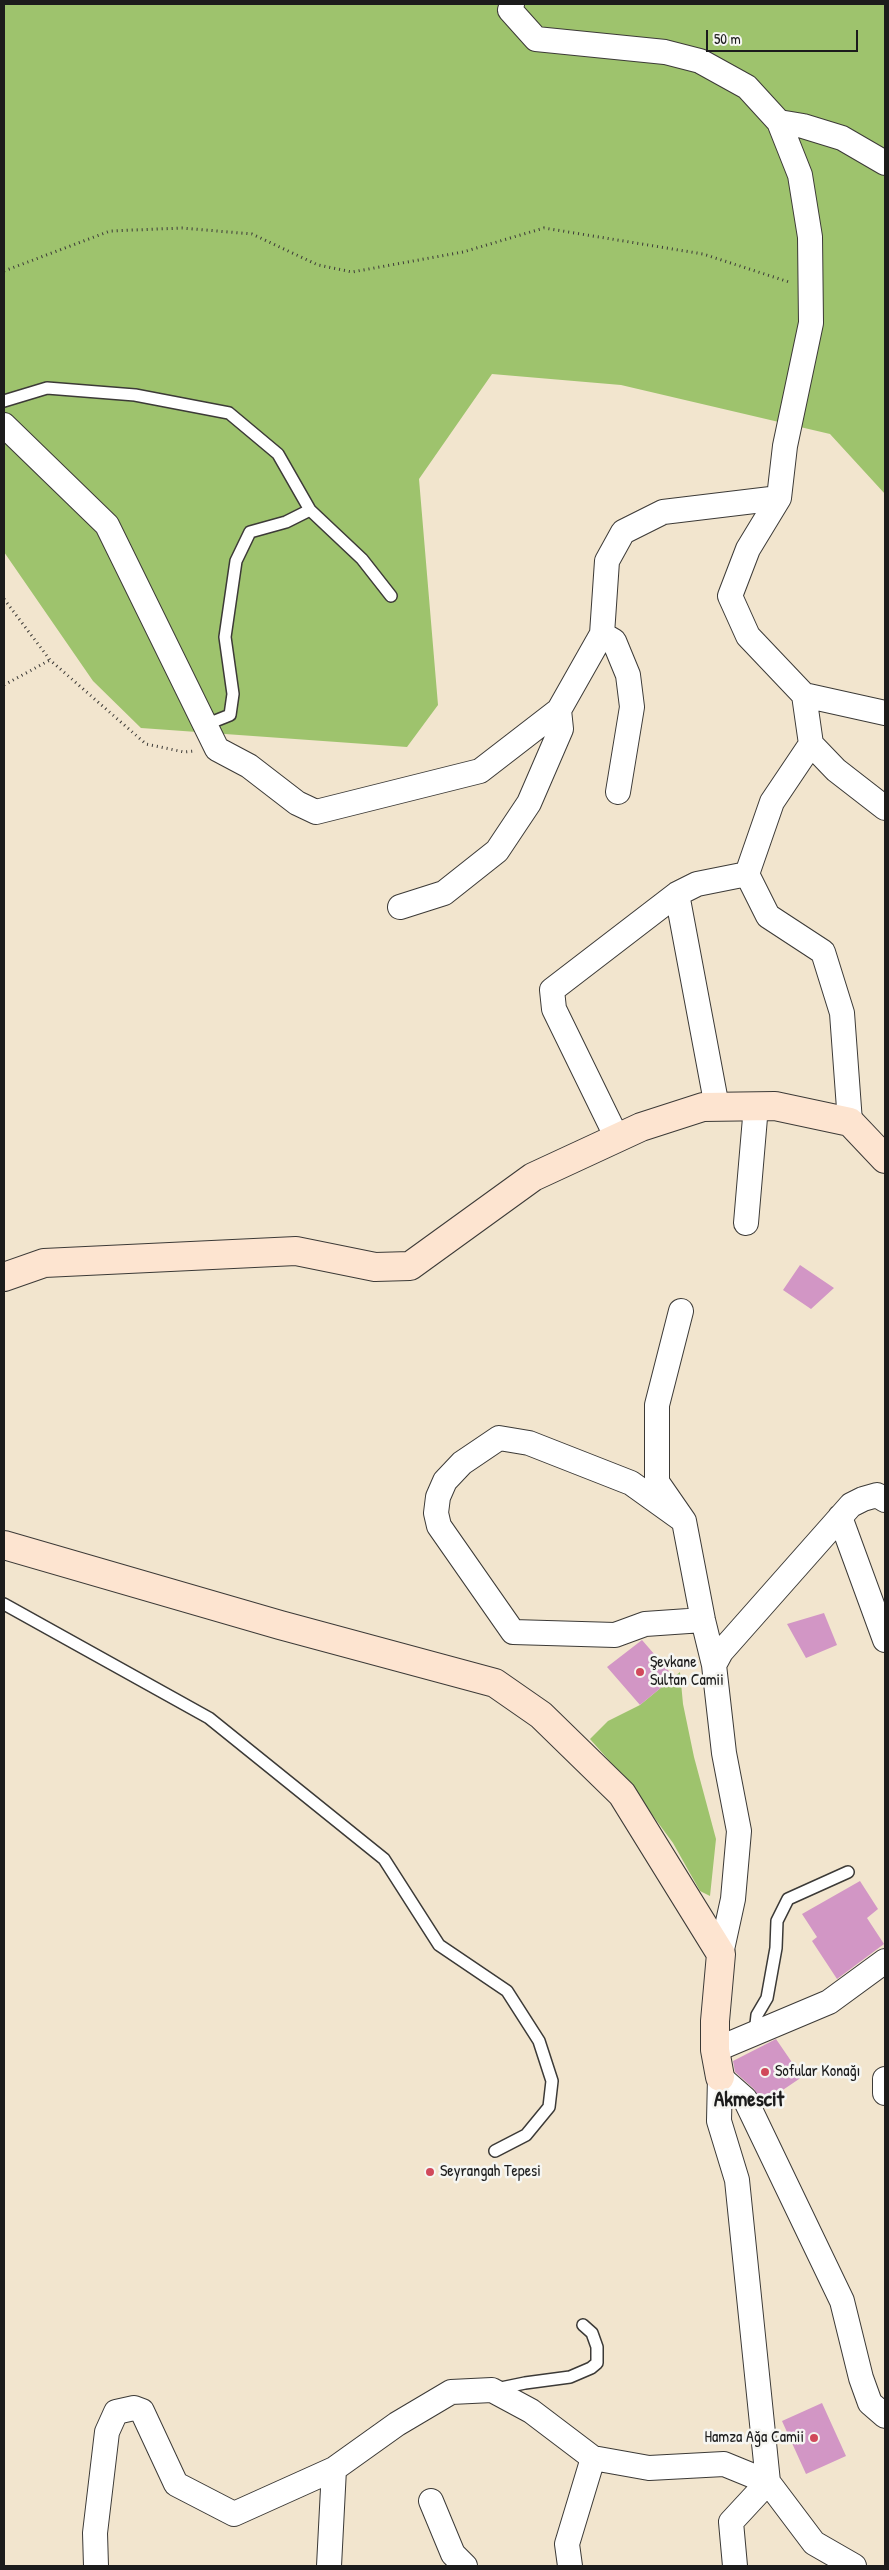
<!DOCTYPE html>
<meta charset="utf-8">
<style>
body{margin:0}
#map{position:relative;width:889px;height:2570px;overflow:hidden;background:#f2e5ce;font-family:"Patrick Hand",sans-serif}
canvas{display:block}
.frame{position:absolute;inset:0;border:5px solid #1c1c1c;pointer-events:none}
.scale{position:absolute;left:706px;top:30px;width:152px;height:22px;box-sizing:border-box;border:2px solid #1c1c1c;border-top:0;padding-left:6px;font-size:15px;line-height:18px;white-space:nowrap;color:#1c1c1c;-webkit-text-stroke:4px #f6f6f2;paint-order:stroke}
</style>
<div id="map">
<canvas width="889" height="2570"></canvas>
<div class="frame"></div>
<div class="scale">50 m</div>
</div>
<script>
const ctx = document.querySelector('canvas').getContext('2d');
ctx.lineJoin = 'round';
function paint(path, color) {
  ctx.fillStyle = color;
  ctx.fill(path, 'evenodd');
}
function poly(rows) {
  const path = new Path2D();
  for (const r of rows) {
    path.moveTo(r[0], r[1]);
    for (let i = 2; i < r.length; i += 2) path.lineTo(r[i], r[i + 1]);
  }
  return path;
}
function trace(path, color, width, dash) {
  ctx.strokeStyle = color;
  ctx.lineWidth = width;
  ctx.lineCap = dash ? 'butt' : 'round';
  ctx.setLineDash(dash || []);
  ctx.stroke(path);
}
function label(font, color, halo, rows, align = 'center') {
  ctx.font = font + ' "Patrick Hand",sans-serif';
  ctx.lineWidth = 5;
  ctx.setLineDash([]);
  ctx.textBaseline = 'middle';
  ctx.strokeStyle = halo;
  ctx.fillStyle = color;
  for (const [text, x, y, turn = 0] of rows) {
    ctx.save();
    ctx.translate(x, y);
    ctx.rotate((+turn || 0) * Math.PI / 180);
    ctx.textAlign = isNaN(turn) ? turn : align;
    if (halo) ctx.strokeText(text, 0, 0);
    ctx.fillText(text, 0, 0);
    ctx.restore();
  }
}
const green = poly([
 [4,4,885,4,885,494,830,434,621,385,492,374,419,479,438,705,407,747,141,728,93,681,4,552],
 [680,1672,683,1704,694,1757,716,1839,710,1896,700,1891,673,1843,628,1782,590,1739,608,1721,640,1705]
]);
const building = poly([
 [800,1265,834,1288,811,1309,783,1290],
 [824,1613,837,1645,806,1658,787,1624],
 [642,1640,674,1677,640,1705,607,1667],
 [860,1881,878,1909,867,1918,884,1944,837,1979,812,1941,817,1937,802,1914],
 [776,2039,802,2077,762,2104,754,2089,735,2072,733,2061],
 [822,2403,846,2456,806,2474,782,2421]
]);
const path = poly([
 [4,271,110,231,182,228,252,234,318,265,352,272,463,252,544,228,703,254,789,282],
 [4,599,50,660,146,744,184,752,195,751],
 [4,685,50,660]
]);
const service = poly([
 [4,401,47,388,135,395,229,413,278,454,310,510,362,559,391,596],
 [205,725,230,715,233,694,225,637,236,561,250,532,286,522,310,510],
 [4,1604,209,1718,384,1859,439,1945,507,1991,539,2041,552,2081,549,2107,526,2135,495,2151],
 [755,2033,757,2015,767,1998,776,1948,777,1921,788,1899,848,1872],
 [496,2389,525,2383,570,2377,591,2368,597,2363,597,2347,592,2333,583,2325]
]);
const minor = poly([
 [512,4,510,10,536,39,665,52,700,61,747,87,779,122,800,175,810,237,811,323,785,446,779,498,748,549,730,596,748,636,804,695,811,744,836,770,885,808],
 [779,122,803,126,842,138,885,163],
 [4,425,107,525,217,749,249,766,297,803,316,812,480,771,559,710,602,634,607,561,623,532,663,512,779,498],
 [602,634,614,641,628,675,632,707,618,792],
 [804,695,885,713],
 [811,744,772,802,747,874,768,916,823,952,842,1013,850,1122],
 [677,894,717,1107],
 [400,907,444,893,497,851,529,803,561,729,559,710],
 [617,1138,554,1009,552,990,677,894,697,884,747,874],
 [746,1223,756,1106],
 [681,1311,657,1405,657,1482,684,1521,703,1620,714,1665],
 [840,1517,885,1640],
 [684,1521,631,1483,529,1443,499,1438,462,1463,445,1481,438,1497,436,1513,439,1526,513,1632,615,1635,645,1624,703,1620],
 [721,1954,733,1899,739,1831,724,1753,714,1665,721,1652,851,1505,863,1499,877,1495,885,1500],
 [715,2050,829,2002,885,1961],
 [720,2077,719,2121,737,2180,768,2482,731,2522,735,2566],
 [720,2077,745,2099,842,2301,861,2378,870,2403,885,2416],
 [885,2079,885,2093],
 [431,2501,453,2554,465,2566],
 [96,2566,95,2533,107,2432,116,2412,134,2408,142,2411,176,2484,234,2514,334,2469,397,2424,451,2392,492,2390,531,2411,593,2458,649,2468,724,2464,768,2482,814,2543,854,2566],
 [329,2566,334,2469],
 [570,2566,567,2544,593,2458]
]);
const secondary = poly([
 [4,1277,44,1263,296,1251,375,1267,410,1266,533,1177,641,1127,703,1107,775,1106,850,1122,885,1159],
 [4,1545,280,1625,495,1683,541,1715,622,1794,721,1954,715,2021,715,2050,720,2077]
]);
const markers = [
 [640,1672,5,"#d1495b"],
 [765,2072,5,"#d1495b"],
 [430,2172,5,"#d1495b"],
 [814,2438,5,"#d1495b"]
];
const poiNames = [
 ["Şevkane",650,1663],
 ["Sultan Camii",650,1681],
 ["Sofular Konağı",775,2072],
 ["Seyrangah Tepesi",440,2172],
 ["Hamza Ağa Camii",804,2438,"right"]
];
const districtNames = [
 ["Akmescit",749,2100]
];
paint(green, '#9ec36d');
paint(building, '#d296c5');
trace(service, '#3c3a37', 14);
trace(minor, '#3c3a37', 26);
trace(secondary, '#3c3a37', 30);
trace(path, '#3c3a37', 3, [1, 4]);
trace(service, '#fff', 11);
trace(minor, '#fff', 24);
trace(secondary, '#fde4d0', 28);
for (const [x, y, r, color] of markers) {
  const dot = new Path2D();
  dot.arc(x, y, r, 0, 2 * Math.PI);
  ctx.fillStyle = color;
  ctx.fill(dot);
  trace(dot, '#f6f6f2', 2);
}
label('16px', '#1c1c1c', '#f6f6f2', poiNames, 'left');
label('bold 21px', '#1c1c1c', '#f6f6f2', districtNames);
</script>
